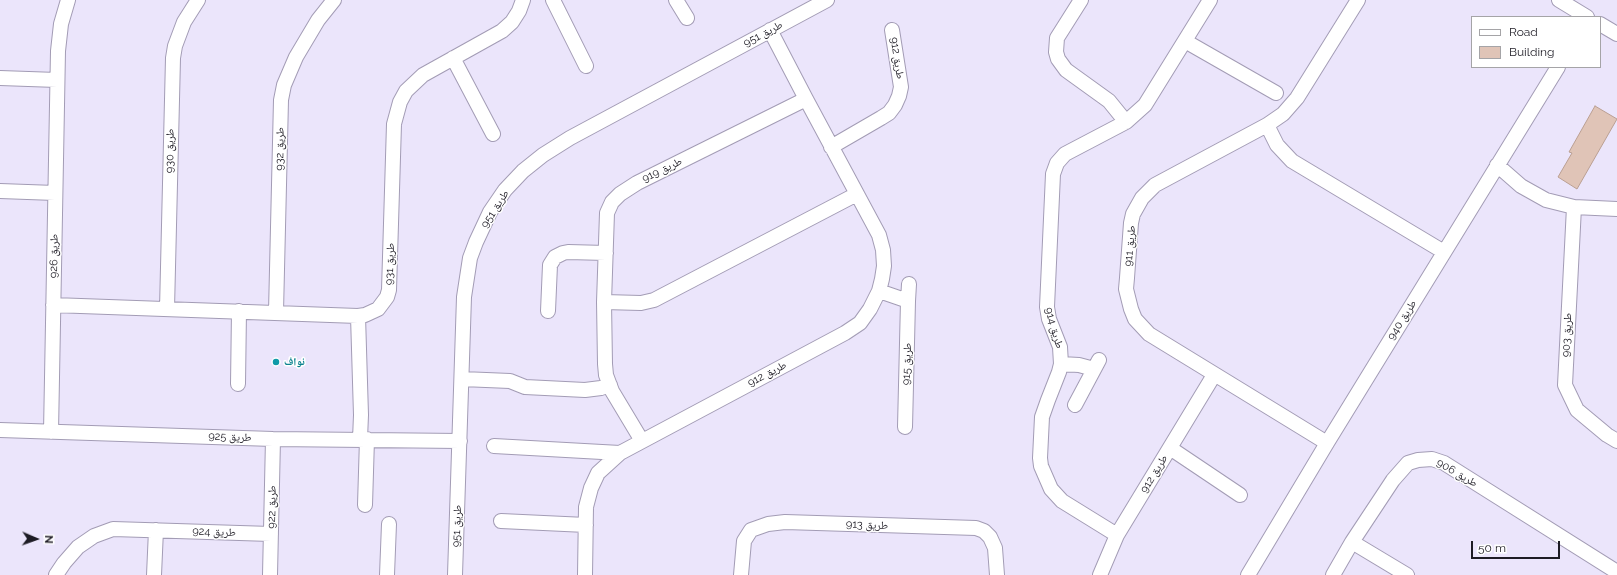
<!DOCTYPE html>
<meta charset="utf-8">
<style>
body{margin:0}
#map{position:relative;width:1617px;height:575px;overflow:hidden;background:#ebe5fb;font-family:Raleway,sans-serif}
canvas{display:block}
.legend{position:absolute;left:1471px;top:16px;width:130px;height:52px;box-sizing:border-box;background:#fff;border:1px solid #a5a4a7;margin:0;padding:5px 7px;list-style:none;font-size:12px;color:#1d1b24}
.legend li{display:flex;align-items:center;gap:8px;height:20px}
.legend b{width:20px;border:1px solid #a5a4a7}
.north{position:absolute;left:16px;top:519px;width:40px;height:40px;-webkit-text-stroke:3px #fff;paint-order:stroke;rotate:92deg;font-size:11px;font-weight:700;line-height:16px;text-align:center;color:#1d1b24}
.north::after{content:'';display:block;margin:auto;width:14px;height:18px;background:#1d1b24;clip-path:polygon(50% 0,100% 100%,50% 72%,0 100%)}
.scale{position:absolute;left:1471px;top:541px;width:89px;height:18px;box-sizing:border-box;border:2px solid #1d1b24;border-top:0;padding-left:5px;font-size:12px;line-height:14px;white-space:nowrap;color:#1d1b24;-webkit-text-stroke:3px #fff;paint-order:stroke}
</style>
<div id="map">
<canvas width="1617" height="575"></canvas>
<ul class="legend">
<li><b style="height:5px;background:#fff"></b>Road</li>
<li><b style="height:11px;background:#e0c4b7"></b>Building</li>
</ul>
<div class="north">N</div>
<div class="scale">50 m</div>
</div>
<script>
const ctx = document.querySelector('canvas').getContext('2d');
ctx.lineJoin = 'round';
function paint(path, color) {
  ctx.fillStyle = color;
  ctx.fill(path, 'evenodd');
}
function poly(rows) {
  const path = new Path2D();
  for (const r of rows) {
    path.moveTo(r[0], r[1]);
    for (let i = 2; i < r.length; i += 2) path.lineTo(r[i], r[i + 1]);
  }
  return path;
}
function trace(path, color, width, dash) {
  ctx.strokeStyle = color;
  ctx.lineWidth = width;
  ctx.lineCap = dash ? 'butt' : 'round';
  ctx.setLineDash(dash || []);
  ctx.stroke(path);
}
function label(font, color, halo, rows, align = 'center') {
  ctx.font = font + ' Raleway,"Noto Naskh Arabic",sans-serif';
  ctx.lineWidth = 3;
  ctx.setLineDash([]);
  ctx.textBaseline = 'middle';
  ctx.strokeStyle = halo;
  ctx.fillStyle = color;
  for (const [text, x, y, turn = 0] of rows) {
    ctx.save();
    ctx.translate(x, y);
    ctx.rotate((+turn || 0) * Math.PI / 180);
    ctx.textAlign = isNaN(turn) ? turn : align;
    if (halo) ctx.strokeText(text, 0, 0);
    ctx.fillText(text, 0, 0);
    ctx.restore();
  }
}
const building = poly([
 [1595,106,1617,119,1577,189,1558,177,1572,153,1569,152,1595,106]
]);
const minor = poly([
 [553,0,586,66],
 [676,0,687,18],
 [1081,0,1057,38,1056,52,1058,59,1066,70,1109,101,1126,122],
 [1559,0,1587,17],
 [1600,24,1617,34],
 [1185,41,1276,93],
 [453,58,493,134],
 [0,78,57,80],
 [1267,125,1277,145,1292,161,1444,252],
 [831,147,881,118,889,113,895,105,899,96,901,87,892,30],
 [1497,165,1521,186,1546,200,1574,207,1617,209],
 [0,191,55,193],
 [1574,207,1565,385,1577,410,1607,435,1617,441],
 [879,291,908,301,905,427],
 [908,301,909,284],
 [604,302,641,303,654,300,857,194],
 [53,305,358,316,365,315,378,309,387,297,389,290,394,124,400,102,406,91,423,75,502,31,512,22,519,11,523,0],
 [167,309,173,58,175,46,184,22,198,0],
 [548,311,550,265,555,257,563,253,568,252,606,253],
 [276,312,281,100,284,85,296,57,318,20,334,0],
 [358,316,361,415,360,439],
 [1061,364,1079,365,1094,369],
 [462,379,510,381,525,387,585,390,601,388,610,385],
 [238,384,239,311],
 [1075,405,1099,360],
 [0,430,273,439,460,441],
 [51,432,58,51,61,24,68,0],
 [642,441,612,391,606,375,605,364,604,302,607,213,612,202,620,194,637,183,806,99],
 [1327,443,1149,334,1135,319,1131,309,1126,289,1127,278,1131,223,1133,214,1142,198,1155,185,1267,125,1283,114,1297,98,1358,0],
 [494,446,620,453],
 [1170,448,1240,495],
 [365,505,367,439],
 [501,521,586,525],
 [1117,535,1062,501,1051,489,1041,466,1040,458,1042,417,1048,400,1059,372,1061,364,1060,347,1049,319,1047,307,1053,174,1057,163,1065,154,1126,122,1145,105,1210,0],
 [1352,542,1407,575],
 [56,575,64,563,78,547,94,536,113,529,271,534],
 [154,575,156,530],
 [270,575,273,439],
 [387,575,389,524],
 [455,575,464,297,470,258,476,242,490,212,505,190,523,171,543,155,570,138,827,0],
 [585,575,586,507,591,488,598,473,620,453,845,333,860,323,870,309,879,291,882,279,884,266,883,250,879,235,806,99,770,30],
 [741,575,744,541,751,530,768,524,785,522,976,528,984,531,990,537,995,548,997,575],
 [1100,575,1117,535,1214,375],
 [1248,575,1327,443,1558,67],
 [1333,575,1352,542,1393,480,1408,463,1418,460,1432,459,1444,463,1617,572]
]);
const markers = [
 [276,362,4,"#0f9aa8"]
];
const streetNames = [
 ["طريق 951",763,34,-28],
 ["طريق 912",897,58,81],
 ["طريق 932",280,149,-89],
 ["طريق 930",170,151,-89],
 ["طريق 919",662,170,-26],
 ["طريق 951",495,209,-58],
 ["طريق 911",1130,246,-85],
 ["طريق 926",54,256,-89],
 ["طريق 931",390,264,-88],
 ["طريق 940",1402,320,-58],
 ["طريق 914",1054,328,74],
 ["طريق 903",1567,335,-87],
 ["طريق 915",907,364,-88],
 ["طريق 912",767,374,-28],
 ["طريق 925",230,437,2],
 ["طريق 906",1457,473,30],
 ["طريق 912",1154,474,-59],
 ["طريق 922",272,507,-89],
 ["طريق 913",867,525,2],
 ["طريق 951",457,526,-88],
 ["طريق 924",214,532,2]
];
const cultureNames = [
 ["نواف",284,362]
];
paint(building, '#e0c4b7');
trace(building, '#ba9f92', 1);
trace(minor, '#a39cb5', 16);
trace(minor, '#fff', 14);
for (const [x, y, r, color] of markers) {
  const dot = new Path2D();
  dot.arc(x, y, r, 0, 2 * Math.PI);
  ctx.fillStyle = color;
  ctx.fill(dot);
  trace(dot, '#fff', 1.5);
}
label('11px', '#1d1b24', '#fff', streetNames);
label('bold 11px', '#0d838f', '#fff', cultureNames, 'left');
</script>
